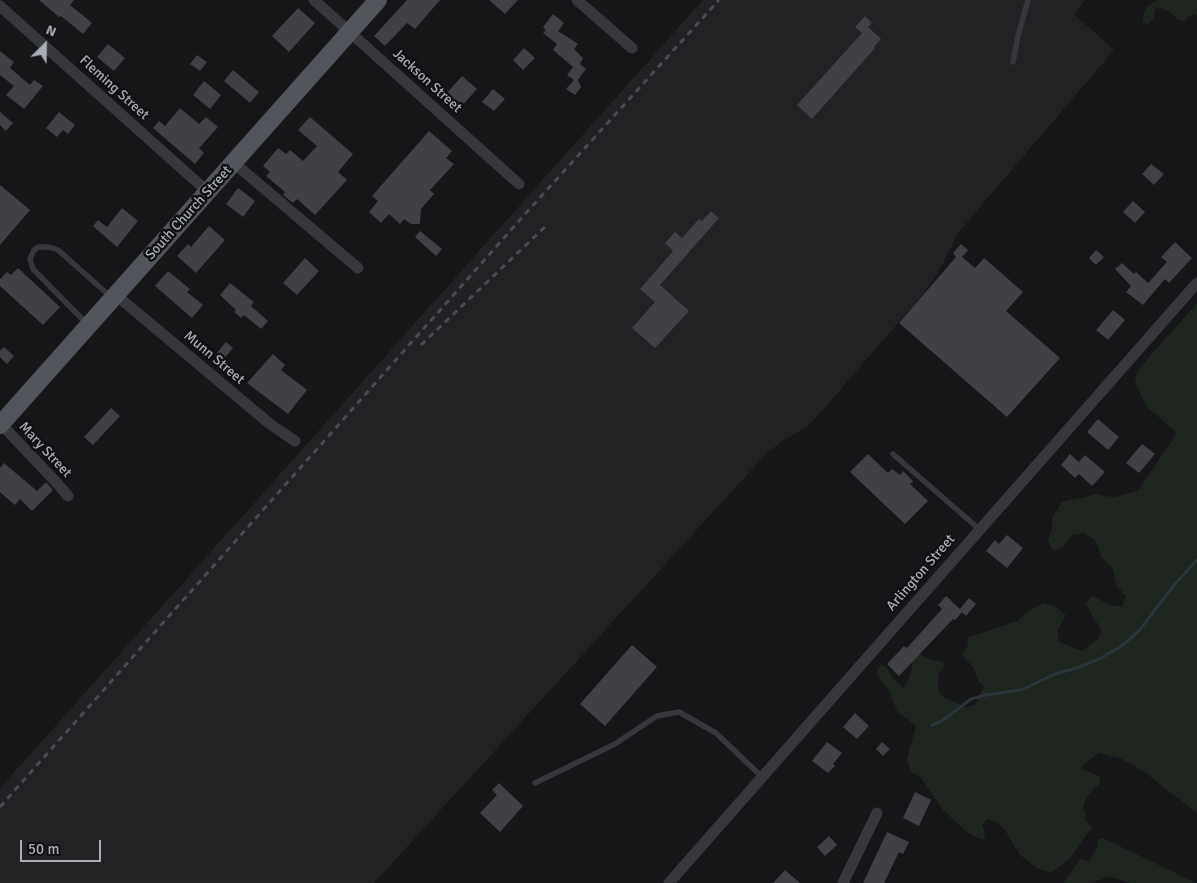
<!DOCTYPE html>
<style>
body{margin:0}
#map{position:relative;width:1197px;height:883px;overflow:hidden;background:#161618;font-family:Signika,sans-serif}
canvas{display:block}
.north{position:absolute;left:20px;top:20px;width:50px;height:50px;-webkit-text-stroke:4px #111113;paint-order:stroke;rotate:23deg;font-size:14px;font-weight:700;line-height:20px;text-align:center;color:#a8adb8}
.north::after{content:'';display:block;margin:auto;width:18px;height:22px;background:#a8adb8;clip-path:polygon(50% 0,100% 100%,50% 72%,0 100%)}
.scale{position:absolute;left:20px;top:840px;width:81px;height:22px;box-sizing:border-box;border:2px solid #a8adb8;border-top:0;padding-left:6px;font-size:15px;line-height:18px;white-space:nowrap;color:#a8adb8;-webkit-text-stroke:4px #111113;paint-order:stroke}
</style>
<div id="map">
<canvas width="1197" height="883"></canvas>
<div class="north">N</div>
<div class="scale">50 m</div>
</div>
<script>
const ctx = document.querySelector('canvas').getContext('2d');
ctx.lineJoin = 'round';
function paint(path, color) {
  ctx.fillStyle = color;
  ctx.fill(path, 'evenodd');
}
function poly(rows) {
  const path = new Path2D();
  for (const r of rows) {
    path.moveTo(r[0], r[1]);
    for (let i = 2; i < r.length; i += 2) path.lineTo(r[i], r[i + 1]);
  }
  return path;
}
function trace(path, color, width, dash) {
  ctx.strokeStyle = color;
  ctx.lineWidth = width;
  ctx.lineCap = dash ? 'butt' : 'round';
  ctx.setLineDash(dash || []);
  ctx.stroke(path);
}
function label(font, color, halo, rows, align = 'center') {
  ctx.font = font + ' Signika,sans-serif';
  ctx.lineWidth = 5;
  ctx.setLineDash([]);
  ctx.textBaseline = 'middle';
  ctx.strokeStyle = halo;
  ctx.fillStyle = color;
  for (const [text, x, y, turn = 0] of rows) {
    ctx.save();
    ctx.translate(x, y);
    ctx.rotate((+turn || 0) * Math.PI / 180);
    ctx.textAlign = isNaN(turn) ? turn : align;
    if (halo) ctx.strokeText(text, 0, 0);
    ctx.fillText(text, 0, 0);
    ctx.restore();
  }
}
const built = poly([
 [703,0,1085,0,1074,14,1114,50,958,233,938,273,920,298,813,421,806,427,781,442,766,454,374,883,0,883,0,788]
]);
const green = poly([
 [1157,0,1197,0,1197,16,1195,14,1189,16,1184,21,1177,19,1170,12,1161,8,1155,9,1154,18,1147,25,1143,23,1143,15,1147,7],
 [1197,303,1197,813,1143,771,1122,759,1099,753,1082,766,1083,770,1100,776,1099,784,1088,795,1083,806,1086,814,1085,820,1092,827,1071,857,1051,873,1037,868,1020,855,1006,832,997,822,987,819,982,826,985,832,984,840,977,838,963,829,943,810,921,778,911,772,907,759,916,726,897,711,890,693,876,673,881,664,886,666,891,676,903,688,910,677,914,655,922,655,932,660,943,662,945,667,938,674,938,691,943,697,966,707,975,705,984,687,978,680,974,668,962,655,968,646,967,638,1017,621,1027,612,1043,603,1056,607,1066,615,1057,631,1059,642,1082,651,1099,638,1101,628,1092,616,1086,603,1092,596,1113,606,1122,606,1126,596,1116,585,1112,567,1101,557,1096,541,1084,533,1072,535,1062,548,1053,551,1048,540,1052,528,1052,518,1062,502,1098,494,1104,496,1114,497,1138,491,1177,433,1147,407,1135,383,1137,371],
 [1101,838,1109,841,1196,883,1131,883,1109,877,1090,883,1064,883,1080,859,1088,861,1097,849,1097,841]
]);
const stream = poly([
 [932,725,942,721,971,699,986,695,1021,690,1055,674,1077,668,1099,659,1120,647,1138,632,1174,585,1197,560]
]);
const building = poly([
 [39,0,74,0,70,5,92,23,83,34,61,16,59,17],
 [407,0,440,0,415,29,407,23,385,46,374,36],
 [489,0,518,0,505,14],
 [298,8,315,23,289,52,272,36],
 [553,14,564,23,558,31,578,44,574,49,583,58,580,64,586,69,578,80,581,87,575,95,566,89,574,80,567,75,573,67,553,50,557,44,543,33,546,30,543,27],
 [865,16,872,23,868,27,881,39,874,47,875,48,812,119,797,105,862,33,855,27],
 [108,44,125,58,114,71,97,57],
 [524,48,535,58,523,70,513,60],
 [0,51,14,62,10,68,30,85,34,80,43,86,24,109,6,95,14,86,0,75],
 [197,55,207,62,200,71,190,64],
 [233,70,259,92,250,103,224,81],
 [462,76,477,89,460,108,445,95],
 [204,81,221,95,210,109,193,95],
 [493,89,505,99,494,111,482,102],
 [180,108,199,124,206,117,218,127,199,148,204,153,195,164,153,128,159,121,165,126],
 [0,112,13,123,6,131,0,125],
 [59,112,75,125,68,134,63,130,57,137,46,128],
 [310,117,353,154,338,172,347,180,315,215,297,199,293,203,283,195,285,192,266,176,270,172,263,166,278,148,286,154,290,150,303,161,317,146,298,130],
 [429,131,452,151,446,158,454,164,430,190,434,194,421,209,420,224,411,224,404,219,400,224,389,214,381,223,369,212,378,201,372,196],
 [1151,164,1164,174,1154,185,1142,174],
 [0,185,30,210,0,245],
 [238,188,255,201,243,217,226,204],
 [1133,201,1145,212,1135,223,1123,212],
 [122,208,138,221,117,247,93,226,98,220,107,227],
 [711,211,719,218,660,285,689,311,655,348,632,328,655,302,640,289,673,251,665,243,675,232,682,238,699,219,702,221],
 [209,226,225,240,196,273,177,256,188,244,191,247],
 [420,231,442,249,436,256,415,237],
 [1175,242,1192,258,1169,283,1165,279,1143,305,1126,292,1131,286,1115,269,1122,263,1134,274,1136,272,1148,283,1167,262,1161,257],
 [961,244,968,250,962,257,975,268,984,258,1023,292,1006,311,1060,358,1007,417,899,323,956,257,953,253],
 [1096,250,1104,257,1096,265,1089,258],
 [305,258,319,271,297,295,283,283],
 [18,268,60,307,43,325,0,286,0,279,7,272,11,275],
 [168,271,190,289,187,292,203,305,192,318,155,286],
 [230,283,254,302,251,306,268,321,261,329,244,315,241,318,234,312,236,310,220,295],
 [1113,310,1125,320,1108,340,1096,330],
 [226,342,233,348,222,361,215,355],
 [4,347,14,356,7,364,0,357,0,351],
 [273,354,285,365,281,370,307,390,288,414,247,383],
 [111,408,120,416,93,445,84,437],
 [1098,419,1119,437,1108,450,1087,432],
 [1142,444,1155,454,1139,473,1126,463],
 [868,454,888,473,892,469,900,475,903,471,913,481,910,484,928,501,905,524,850,472],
 [1070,454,1079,462,1085,455,1105,472,1092,486,1079,474,1075,478,1061,465],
 [4,463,37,491,46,482,53,490,32,511,20,499,15,505,0,492,0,468],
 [1007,535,1023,548,1007,568,986,551,995,540,999,544],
 [946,596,960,609,969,598,976,604,966,616,962,612,955,620,953,619,899,676,887,664,904,646,907,648,942,609,938,605],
 [632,645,657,667,605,726,580,704],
 [855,713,869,726,857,739,843,727],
 [827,742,842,753,833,764,835,766,828,773,812,761],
 [882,742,890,749,883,756,876,749],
 [499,783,523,806,500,832,480,813,497,795,492,790],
 [915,792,931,800,919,826,903,818],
 [887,832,909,842,903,854,899,852,884,883,863,883],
 [829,836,837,845,825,856,817,847],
 [785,870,800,883,773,883]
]);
const service = poly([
 [1013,62,1018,36,1028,0],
 [88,325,33,269,30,259,34,250,38,247,49,247,58,250,111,297],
 [893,454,979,529],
 [535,783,615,744,657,716,679,712,716,733,762,777]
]);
const minor = poly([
 [314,0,519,184],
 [577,0,632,48],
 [0,6,208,192],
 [234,163,358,268],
 [116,295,270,424,295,441],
 [1,424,55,481,68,496],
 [669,883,1197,283],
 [843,883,877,813]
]);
const primary = poly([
 [0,425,378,0]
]);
const rail = poly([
 [421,345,548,224],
 [0,807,526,213,719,0]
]);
const streetNames = [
 ["Jackson Street",427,81,42],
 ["Fleming Street",114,88,42],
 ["South Church Street",189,213,-48],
 ["Munn Street",214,358,40],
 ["Mary Street",45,450,47],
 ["Arlington Street",921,573,-49]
];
paint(built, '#222225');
paint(green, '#1e261f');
trace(stream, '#2c353c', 3);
paint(building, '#404145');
trace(service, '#37383d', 5.5);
trace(minor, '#37383d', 11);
trace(primary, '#53555c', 18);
trace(rail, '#4a4c52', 3, [6, 5]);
label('14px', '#a8adb8', '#111113', streetNames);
</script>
